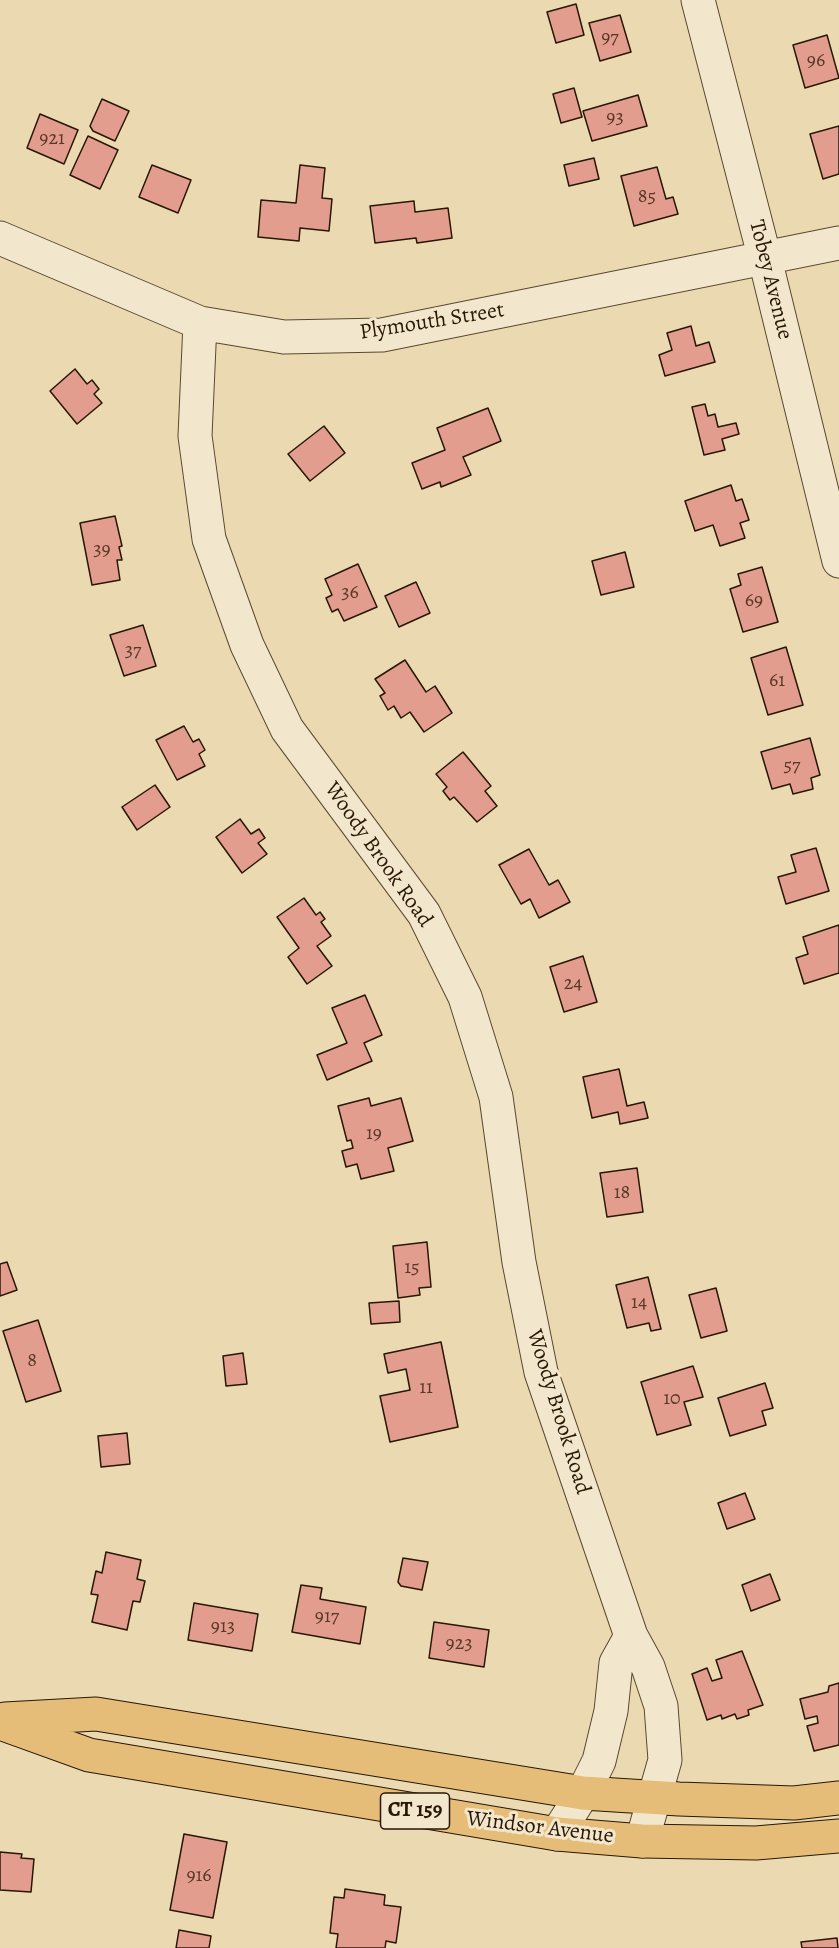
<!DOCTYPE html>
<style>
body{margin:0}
canvas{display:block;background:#ebdab1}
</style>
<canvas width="839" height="1948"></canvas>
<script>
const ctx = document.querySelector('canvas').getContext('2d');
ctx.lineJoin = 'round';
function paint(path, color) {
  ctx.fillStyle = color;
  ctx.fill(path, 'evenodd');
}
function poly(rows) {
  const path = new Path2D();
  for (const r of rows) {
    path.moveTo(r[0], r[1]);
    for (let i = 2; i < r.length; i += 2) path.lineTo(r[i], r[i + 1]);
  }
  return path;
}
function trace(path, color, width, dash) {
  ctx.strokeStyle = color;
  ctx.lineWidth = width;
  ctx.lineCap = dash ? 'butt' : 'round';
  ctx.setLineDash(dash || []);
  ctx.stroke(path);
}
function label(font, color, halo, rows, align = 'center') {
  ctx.font = font + ' Alegreya,serif';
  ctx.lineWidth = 6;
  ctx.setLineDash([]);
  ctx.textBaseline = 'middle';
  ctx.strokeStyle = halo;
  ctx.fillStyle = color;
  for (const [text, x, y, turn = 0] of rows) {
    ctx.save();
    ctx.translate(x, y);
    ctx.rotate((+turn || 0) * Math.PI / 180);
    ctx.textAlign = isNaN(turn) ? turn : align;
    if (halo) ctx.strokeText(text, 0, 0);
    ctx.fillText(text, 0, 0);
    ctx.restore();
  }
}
const building = poly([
 [576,4,584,35,556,43,547,12,576,4],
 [620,15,631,52,600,61,589,23,620,15],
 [827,35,839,78,805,88,793,45,827,35],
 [574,88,582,117,561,123,553,94,574,88],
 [638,95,647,126,592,141,583,111,638,95],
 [102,99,129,111,115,141,93,131,90,126,102,99],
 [40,114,78,130,64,164,27,148,40,114],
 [839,126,839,174,823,179,810,134,839,126],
 [88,136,118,150,100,189,70,175,88,136],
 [594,158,599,179,569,186,564,165,594,158],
 [152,165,191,180,178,213,139,197,152,165],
 [300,165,325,168,322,198,332,199,329,231,300,228,299,241,258,237,261,200,296,203,300,165],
 [657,167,666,199,673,197,678,214,634,226,621,176,657,167],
 [414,201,415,212,448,208,452,238,417,243,416,238,375,243,370,206,414,201],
 [691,326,696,346,709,342,715,362,665,376,659,355,672,350,667,333,691,326],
 [75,369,87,384,92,380,99,389,94,394,102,403,77,424,50,391,75,369],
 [705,404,708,416,715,414,718,427,736,423,739,434,722,439,725,450,704,455,692,407,705,404],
 [488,408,501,441,463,457,471,475,441,487,440,482,422,489,412,463,445,450,437,428,488,408],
 [324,426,345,453,310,481,288,454,324,426],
 [731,485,736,501,742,499,749,520,740,523,745,538,720,546,713,525,695,531,685,501,731,485],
 [115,516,122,546,119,547,122,560,117,560,120,580,92,585,80,523,115,516],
 [625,552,634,587,601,595,592,561,625,552],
 [358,564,377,607,344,621,338,609,332,612,326,598,332,595,325,579,358,564],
 [762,567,778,622,743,632,730,589,741,585,738,574,762,567],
 [416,582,430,613,399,627,385,596,416,582],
 [143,625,156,666,124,676,110,635,143,625],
 [786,647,803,705,768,715,751,658,786,647],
 [405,660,426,692,435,686,452,713,424,732,410,712,401,718,394,706,388,710,380,696,385,693,375,679,405,660],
 [184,726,193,742,199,739,205,750,199,754,205,766,177,780,156,740,184,726],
 [810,738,820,775,811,778,813,789,793,794,790,784,772,789,761,752,810,738],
 [463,752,491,786,485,791,497,806,477,822,454,797,450,800,443,791,447,787,436,774,463,752],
 [155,785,170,807,137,830,122,807,155,785],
 [240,819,251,834,259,829,265,838,258,843,267,854,242,873,216,837,240,819],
 [816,848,829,891,786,904,778,877,796,872,791,855,816,848],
 [529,849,549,885,558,880,570,902,539,918,530,899,521,904,499,865,529,849],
 [304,898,316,915,320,912,325,919,321,922,331,936,317,946,332,966,307,984,288,957,299,948,277,917,304,898],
 [839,925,839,973,804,984,796,958,808,954,803,937,839,925],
 [583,956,597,1002,564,1012,550,967,583,956],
 [365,995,382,1035,364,1043,372,1061,327,1080,317,1055,347,1043,332,1008,365,995],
 [619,1069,627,1106,644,1102,648,1118,620,1124,618,1112,592,1118,583,1077,619,1069],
 [369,1098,371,1106,401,1098,413,1141,388,1148,394,1171,361,1179,357,1164,346,1167,342,1151,353,1148,351,1140,347,1141,338,1106,369,1098],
 [637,1168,643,1212,607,1217,600,1173,637,1168],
 [427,1242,431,1287,419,1288,420,1295,398,1298,393,1246,427,1242],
 [7,1262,17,1290,0,1296,0,1264,7,1262],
 [648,1277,661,1329,651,1331,649,1323,627,1328,616,1285,648,1277],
 [716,1288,727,1331,701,1338,689,1295,716,1288],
 [399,1301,400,1322,371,1324,369,1303,399,1301],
 [38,1320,61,1391,26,1402,3,1331,38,1320],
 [441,1342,458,1427,390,1442,380,1396,410,1390,406,1369,388,1373,384,1354,441,1342],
 [243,1353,247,1384,226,1386,223,1356,243,1353],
 [693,1366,703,1397,684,1402,691,1425,657,1435,641,1382,693,1366],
 [765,1383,773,1408,762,1411,766,1425,730,1436,718,1398,765,1383],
 [127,1433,130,1464,101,1467,98,1436,127,1433],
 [745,1493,755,1519,727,1529,718,1503,745,1493],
 [106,1552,141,1560,137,1579,145,1581,140,1602,133,1601,127,1630,92,1622,98,1595,91,1594,96,1571,102,1573,106,1552],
 [403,1558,428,1562,422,1590,401,1586,398,1582,403,1558],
 [770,1574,780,1600,751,1611,742,1585,770,1574],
 [301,1585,322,1588,320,1599,366,1607,360,1644,292,1632,301,1585],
 [194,1603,258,1614,252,1651,188,1640,194,1603],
 [434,1622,489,1630,484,1667,429,1658,434,1622],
 [742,1651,763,1705,748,1710,749,1715,737,1719,735,1714,722,1719,721,1715,707,1720,692,1674,707,1668,712,1681,722,1678,716,1660,742,1651],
 [839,1683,839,1745,814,1751,807,1726,818,1723,817,1716,805,1719,800,1699,828,1692,829,1686,839,1683],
 [184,1834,227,1842,213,1918,170,1910,184,1834],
 [0,1852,22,1854,21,1858,34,1859,31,1892,0,1890,0,1852],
 [345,1889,385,1895,384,1905,401,1907,396,1943,386,1941,385,1948,336,1948,338,1934,330,1933,334,1897,344,1898,345,1889],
 [179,1930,211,1936,209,1948,176,1948,179,1930],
 [837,1938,838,1948,802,1948,801,1942,837,1938]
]);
const minor = poly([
 [698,0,765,259,839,561],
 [0,238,200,323,284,337,382,335,839,243],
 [200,323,195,436,209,539,247,645,287,729,424,914,465,997,496,1097,519,1262,541,1372,631,1636,648,1667,661,1706,665,1760,642,1841],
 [557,1834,583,1793,599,1761,611,1711,616,1663,631,1636]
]);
const primary = poly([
 [5,1719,96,1714,583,1793,679,1799,794,1803,839,1798],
 [0,1723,89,1755,557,1834,642,1841,756,1843,839,1836]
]);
const numberNames = [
 ["97",610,38],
 ["96",816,61],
 ["93",615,118],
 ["921",52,139],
 ["85",647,197],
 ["39",102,550],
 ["36",350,593],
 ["69",754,601],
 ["37",133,651],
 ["61",777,681],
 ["57",792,766],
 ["24",573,984],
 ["19",374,1134],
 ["18",622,1193],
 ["15",412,1268],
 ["14",639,1303],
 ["8",32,1361],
 ["11",426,1388],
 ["10",672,1399],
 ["917",327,1617],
 ["913",223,1627],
 ["923",459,1644],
 ["916",199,1876]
];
const shields = [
 [415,1811,69]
];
const shieldNames = [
 ["CT 159",415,1811]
];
const streetNames = [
 ["Tobey Avenue",770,280,76],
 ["Plymouth Street",432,322,-9],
 ["Woody Brook Road",378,855,55],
 ["Woody Brook Road",558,1412,73],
 ["Windsor Avenue",540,1828,7]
];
paint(building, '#e39d8e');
trace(building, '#281704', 1.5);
trace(minor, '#59482f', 35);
trace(primary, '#281704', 35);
trace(minor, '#f2e7cc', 33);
trace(primary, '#e6bd78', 33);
label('20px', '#573826', null, numberNames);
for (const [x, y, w] of shields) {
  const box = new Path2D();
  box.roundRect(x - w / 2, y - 18, w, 36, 4.5);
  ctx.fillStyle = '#f2e7cc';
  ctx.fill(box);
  trace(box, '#281704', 1.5);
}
label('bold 21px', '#281704', null, shieldNames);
label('22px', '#281704', '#f2e7cc', streetNames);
</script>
